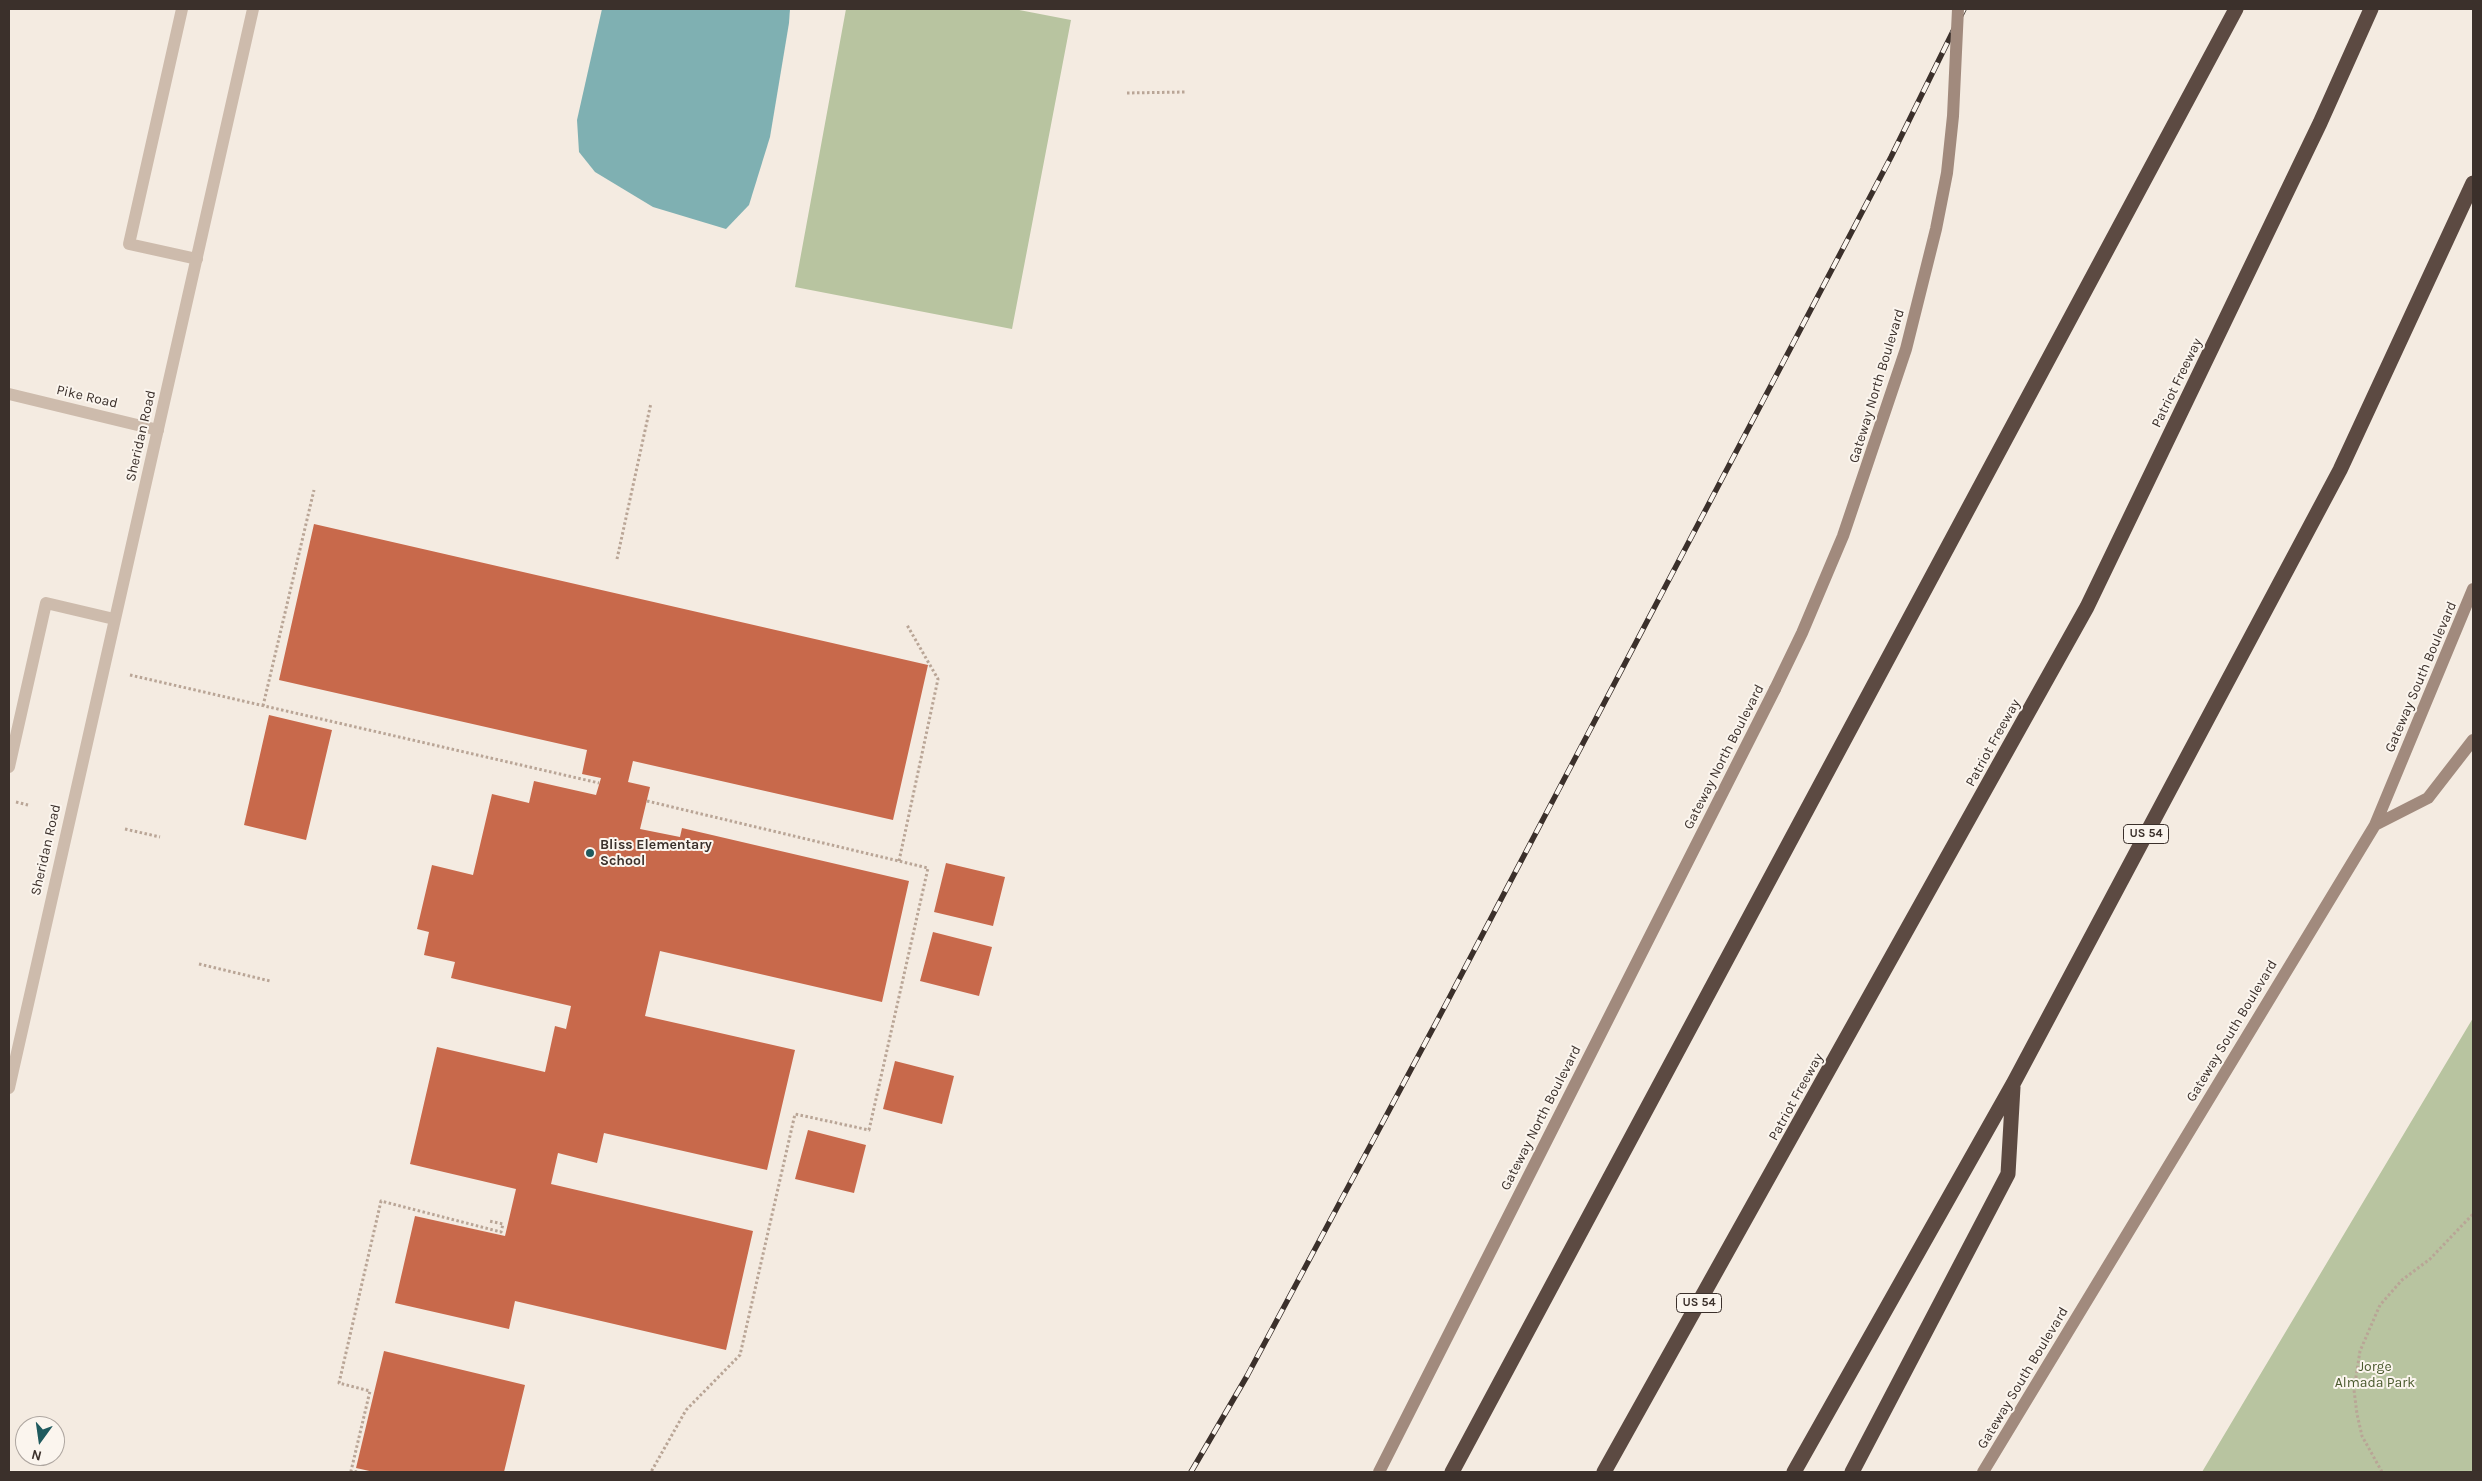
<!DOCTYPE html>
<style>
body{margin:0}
#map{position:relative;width:2482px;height:1481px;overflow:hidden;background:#f4ebe1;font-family:Karla,sans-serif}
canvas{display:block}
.frame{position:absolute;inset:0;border:10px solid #3b302b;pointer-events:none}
.north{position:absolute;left:15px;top:1416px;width:50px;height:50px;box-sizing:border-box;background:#fbf5ee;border:1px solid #aea6a0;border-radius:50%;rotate:194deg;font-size:14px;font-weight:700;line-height:20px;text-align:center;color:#3b302b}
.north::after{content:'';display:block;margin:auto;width:18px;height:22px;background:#1f5a5e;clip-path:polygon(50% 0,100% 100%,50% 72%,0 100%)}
</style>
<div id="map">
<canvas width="2482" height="1481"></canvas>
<div class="frame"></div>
<div class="north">N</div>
</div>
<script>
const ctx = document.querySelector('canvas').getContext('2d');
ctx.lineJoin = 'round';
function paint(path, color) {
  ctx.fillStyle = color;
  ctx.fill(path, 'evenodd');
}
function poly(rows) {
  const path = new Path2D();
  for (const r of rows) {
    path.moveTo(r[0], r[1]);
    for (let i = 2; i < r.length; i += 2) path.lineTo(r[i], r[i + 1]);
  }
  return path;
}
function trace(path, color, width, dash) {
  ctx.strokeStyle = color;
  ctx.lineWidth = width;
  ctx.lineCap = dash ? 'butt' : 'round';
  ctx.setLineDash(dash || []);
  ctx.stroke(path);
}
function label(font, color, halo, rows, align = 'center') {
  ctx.font = font + ' Karla,sans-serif';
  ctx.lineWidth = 4;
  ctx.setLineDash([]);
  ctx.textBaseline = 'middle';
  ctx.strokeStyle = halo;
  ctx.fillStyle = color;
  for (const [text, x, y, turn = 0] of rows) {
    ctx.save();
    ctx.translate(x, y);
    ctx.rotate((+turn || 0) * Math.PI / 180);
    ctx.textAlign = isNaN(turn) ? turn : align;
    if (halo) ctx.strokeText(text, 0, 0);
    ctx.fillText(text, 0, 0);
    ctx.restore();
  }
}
const green = poly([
 [846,9,1014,9,1071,20,1012,329,795,287],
 [2473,1018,2473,1472,2202,1472]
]);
const water = poly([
 [602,9,790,9,789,23,770,137,749,205,726,229,653,207,595,172,579,152,577,120]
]);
const building = poly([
 [314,524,928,665,893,820,633,761,628,782,650,787,640,829,680,837,682,828,909,881,882,1002,660,951,645,1016,795,1050,767,1170,604,1133,597,1163,558,1153,551,1184,753,1231,726,1350,515,1301,509,1329,395,1303,415,1216,505,1236,516,1189,410,1164,437,1047,545,1072,555,1026,566,1029,571,1006,451,978,455,962,424,955,429,932,417,929,432,865,473,875,492,794,529,803,534,781,596,795,601,778,582,774,587,750,279,680],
 [269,715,332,730,306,840,244,825],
 [946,863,1005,877,993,926,934,912],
 [933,932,992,947,979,996,920,981],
 [895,1061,954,1076,942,1124,883,1109],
 [808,1130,866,1145,854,1193,795,1179],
 [384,1351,525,1385,504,1472,374,1472,356,1468]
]);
const path = poly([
 [1127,93,1185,92],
 [617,559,651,403],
 [130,675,599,783],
 [263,706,314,490],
 [647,801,928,868,869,1130,795,1114,740,1355,686,1410,651,1472],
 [16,802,28,805],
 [125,829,160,837],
 [899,861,938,679,907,625],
 [199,964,270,981],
 [357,1472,351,1471,370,1391,339,1383,381,1201,501,1232,503,1224,489,1221],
 [2382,1472,2362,1436,2357,1414,2354,1390,2360,1351,2380,1305,2402,1280,2430,1259,2473,1214]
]);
const minor = poly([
 [182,9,129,244,197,259],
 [9,394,158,430],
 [9,767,46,603,114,619]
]);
const tertiary = poly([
 [9,1088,253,9]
]);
const secondary = poly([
 [2375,825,2428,798,2473,740],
 [1379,1472,1775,689],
 [1983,1472,2375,825,2473,589]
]);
const motorway = poly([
 [1452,1472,2236,9],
 [1604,1472,2087,607,2320,123,2371,9],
 [1794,1472,2013,1084,2340,470,2473,183],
 [1852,1472,2008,1174,2013,1087]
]);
const rail = poly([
 [1191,1472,1247,1376,1446,1004,1891,157,1964,9]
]);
const secondaryBridge = poly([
 [1775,689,1802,633,1843,536,1906,349,1936,229,1947,173,1953,116,1958,9]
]);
const markers = [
 [590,853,5,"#1f5a5e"]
];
const shields = [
 [2146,834,45],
 [1699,1303,45]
];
const shieldNames = [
 ["US 54",2146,834],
 ["US 54",1699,1303]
];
const streetNames = [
 ["Patriot Freeway",2177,383,-64],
 ["Gateway North Boulevard",1877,386,-73],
 ["Pike Road",87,397,13],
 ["Sheridan Road",141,436,-77],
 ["Gateway South Boulevard",2421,677,-67],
 ["Patriot Freeway",1993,743,-61],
 ["Gateway North Boulevard",1724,757,-63],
 ["Sheridan Road",46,850,-77],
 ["Gateway South Boulevard",2232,1031,-59],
 ["Patriot Freeway",1796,1097,-61],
 ["Gateway North Boulevard",1541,1118,-63],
 ["Gateway South Boulevard",2023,1378,-59]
];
const poiNames = [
 ["Bliss Elementary",600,845],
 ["School",600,861]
];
const parkNames = [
 ["Jorge",2375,1367],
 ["Almada Park",2375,1383]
];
paint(green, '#b8c4a0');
paint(water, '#7fb0b2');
paint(building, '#c8694b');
trace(path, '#b9a596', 3, [2.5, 2.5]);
trace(minor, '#cdbbac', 12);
trace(tertiary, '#cdbbac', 12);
trace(secondary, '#a18a7d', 12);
trace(motorway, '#5c4a42', 15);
trace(rail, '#3b302b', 5.5);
trace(rail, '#fbf5ee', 4, [11]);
trace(secondaryBridge, '#a18a7d', 12);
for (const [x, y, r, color] of markers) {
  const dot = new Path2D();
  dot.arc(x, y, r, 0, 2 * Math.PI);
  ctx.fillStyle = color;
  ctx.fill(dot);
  trace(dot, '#fbf5ee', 2);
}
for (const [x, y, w] of shields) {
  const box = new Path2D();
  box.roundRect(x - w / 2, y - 9.5, w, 19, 4);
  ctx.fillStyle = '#fbf5ee';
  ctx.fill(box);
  trace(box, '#3b302b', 1);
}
label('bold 12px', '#3b302b', null, shieldNames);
label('14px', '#3b302b', '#fbf5ee', streetNames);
label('bold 14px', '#3b302b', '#fbf5ee', poiNames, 'left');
label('14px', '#4a5a2e', '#fbf5ee', parkNames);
</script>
